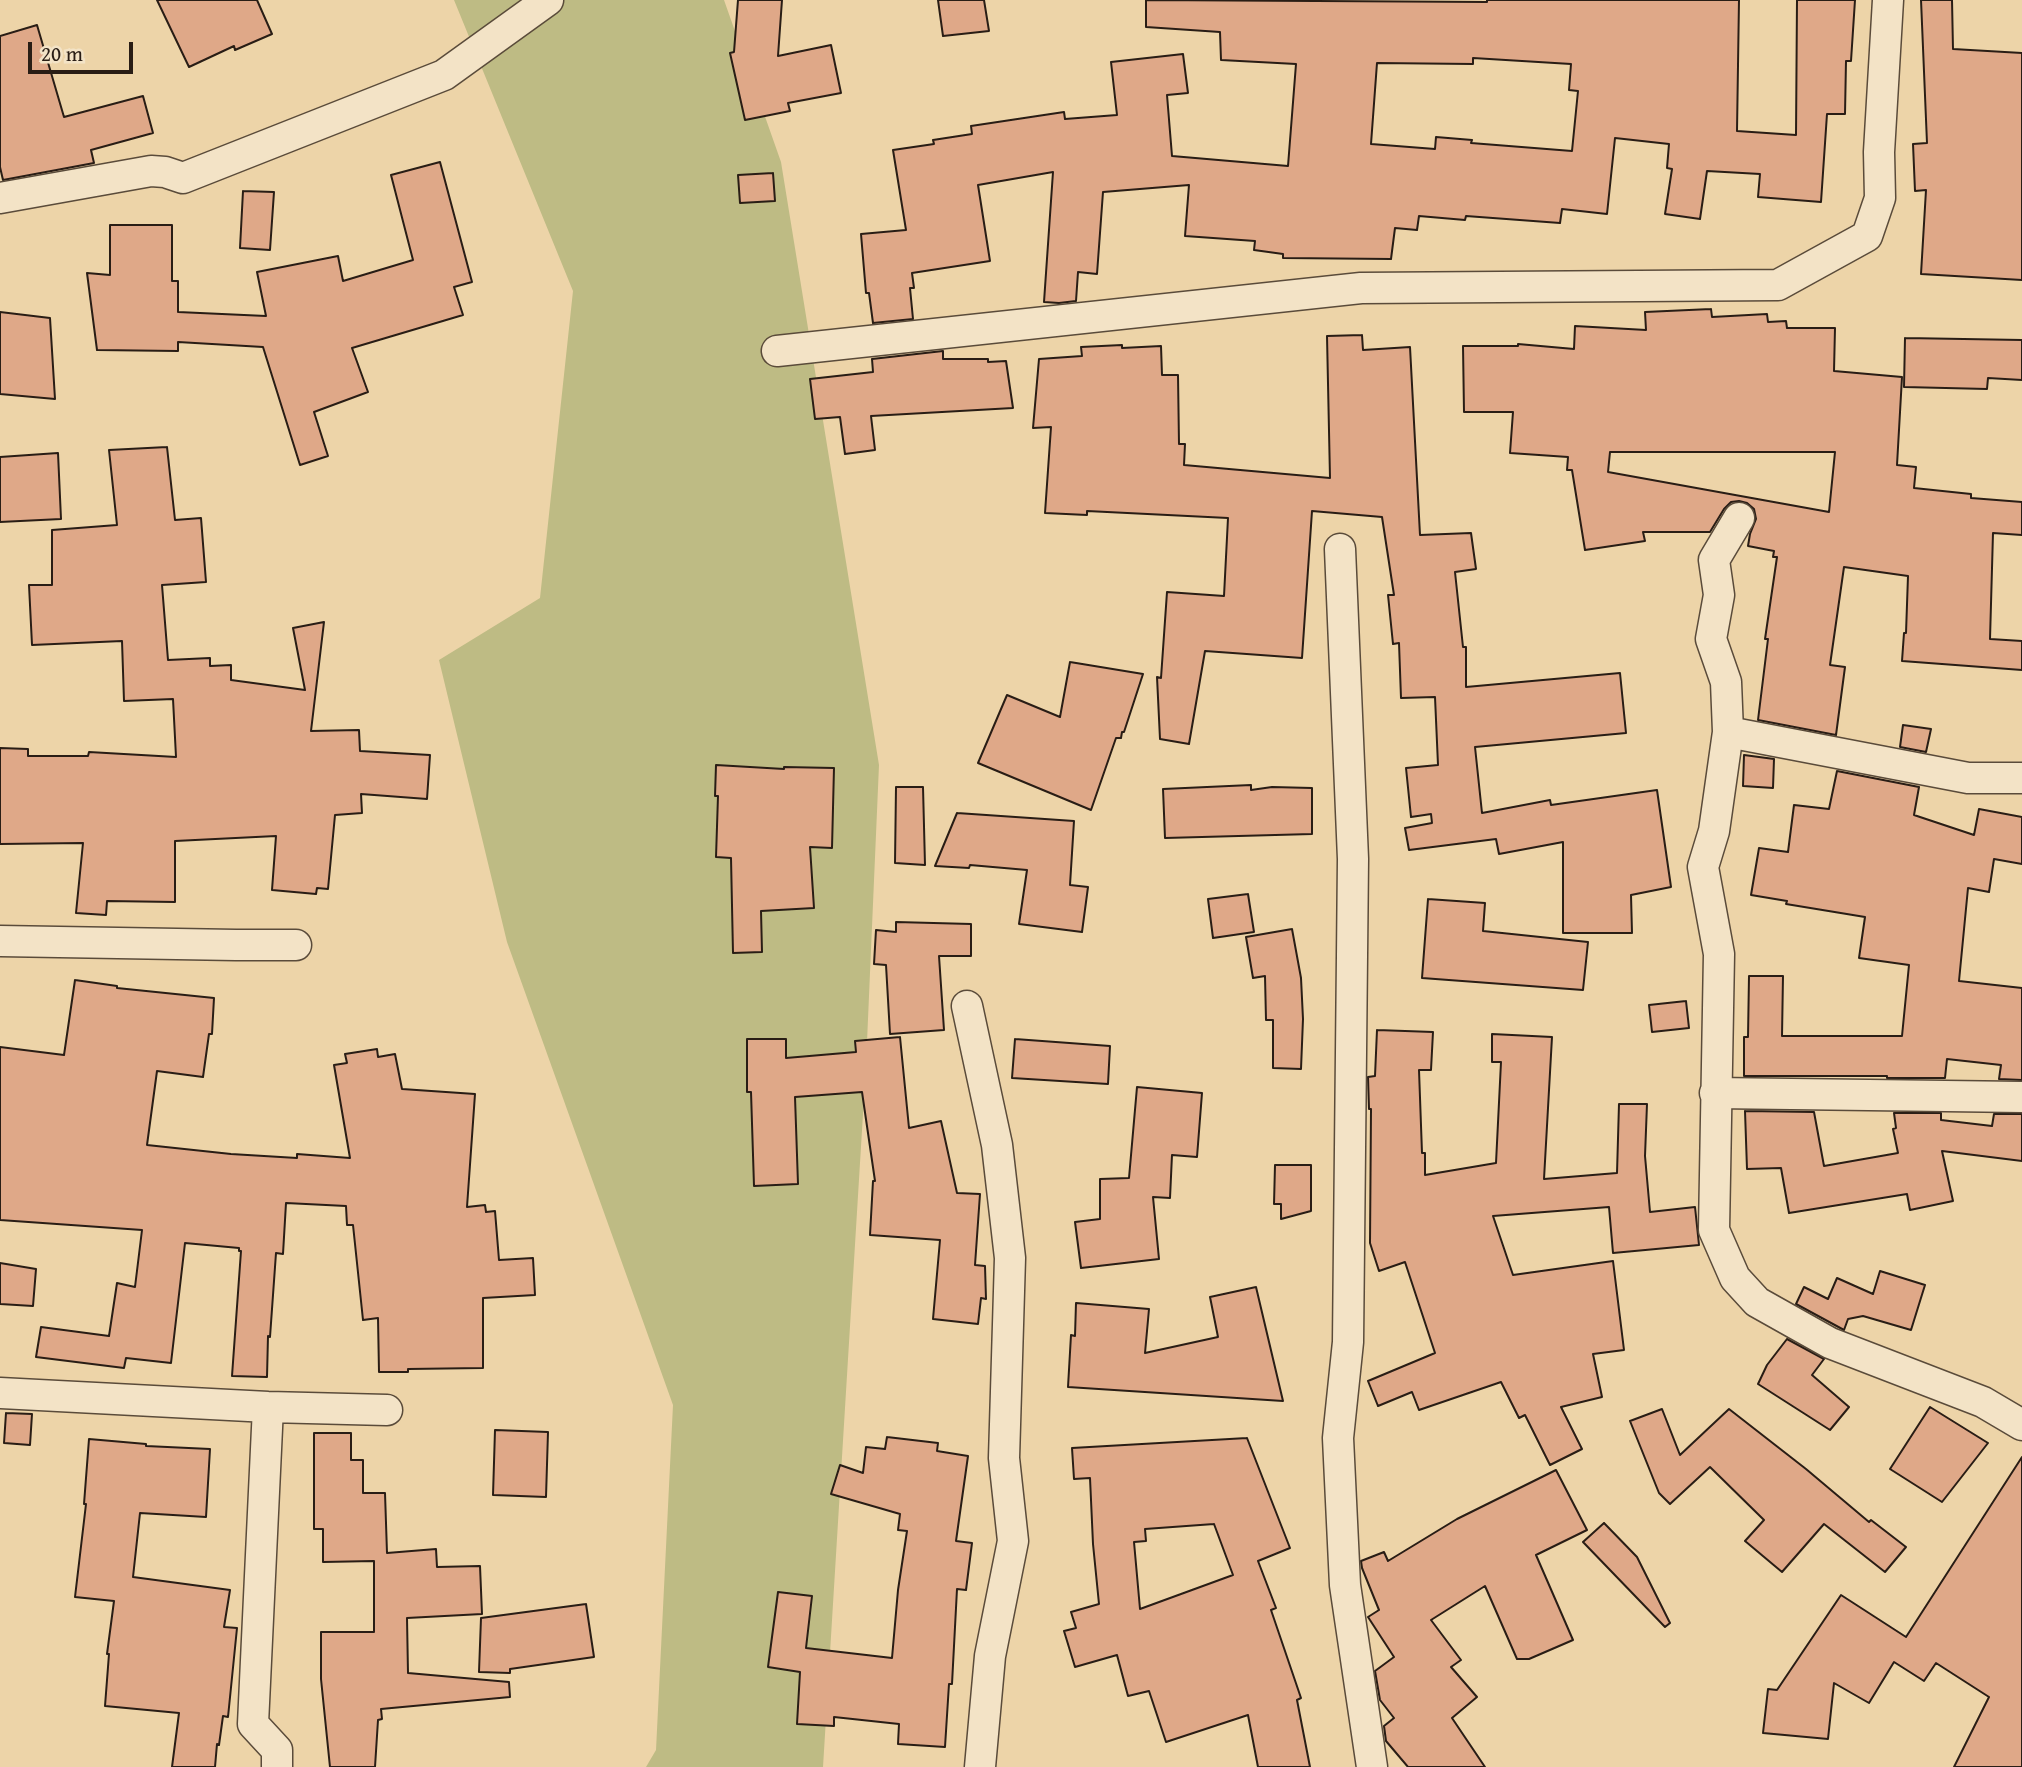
<!DOCTYPE html>
<style>
body{margin:0}
#map{position:relative;width:2022px;height:1767px;overflow:hidden;background:#edd4a8;font-family:"Gentium Book Plus",serif}
canvas{display:block}
.scale{position:absolute;left:28px;top:42px;width:105px;height:32px;box-sizing:border-box;border:4px solid #291d15;border-top:0;padding-left:9px;font-size:21px;line-height:24px;white-space:nowrap;color:#291d15;-webkit-text-stroke:5px #f3e3c6;paint-order:stroke}
</style>
<div id="map">
<canvas width="2022" height="1767"></canvas>
<div class="scale">20 m</div>
</div>
<script>
const ctx = document.querySelector('canvas').getContext('2d');
ctx.lineJoin = 'round';
function paint(path, color) {
  ctx.fillStyle = color;
  ctx.fill(path, 'evenodd');
}
function poly(rows) {
  const path = new Path2D();
  for (const r of rows) {
    path.moveTo(r[0], r[1]);
    for (let i = 2; i < r.length; i += 2) path.lineTo(r[i], r[i + 1]);
  }
  return path;
}
function trace(path, color, width, dash) {
  ctx.strokeStyle = color;
  ctx.lineWidth = width;
  ctx.lineCap = dash ? 'butt' : 'round';
  ctx.setLineDash(dash || []);
  ctx.stroke(path);
}
const green = poly([
 [454,0,724,0,781,162,879,765,866,1065,823,1767,646,1767,656,1750,673,1405,507,942,439,660,540,598,573,291]
]);
const building = poly([
 [157,0,257,0,272,34,235,50,234,46,189,67,157,0],
 [738,0,782,0,778,56,831,45,841,93,788,103,790,111,745,120,730,53,734,52,738,0],
 [938,0,984,0,989,31,943,36,938,0],
 [1146,0,1487,2,1487,0,1739,0,1737,131,1796,135,1797,0,1855,0,1851,61,1846,61,1845,114,1827,114,1821,202,1758,197,1760,174,1707,171,1700,219,1665,214,1672,169,1667,168,1669,144,1615,138,1607,214,1562,209,1560,223,1466,216,1465,220,1419,216,1417,230,1395,228,1391,259,1283,258,1283,254,1254,250,1255,241,1185,236,1189,185,1103,192,1097,274,1078,272,1076,301,1059,303,1044,302,1053,172,978,185,990,261,912,273,914,288,910,288,913,319,873,323,869,293,866,293,861,234,906,230,893,150,934,144,933,140,972,134,971,126,1064,112,1065,119,1117,115,1111,62,1183,54,1188,93,1167,95,1172,156,1288,166,1296,64,1221,60,1220,32,1146,27,1146,0],
 [1473,58,1571,64,1569,90,1578,91,1572,151,1471,143,1472,140,1436,137,1435,149,1371,144,1377,63,1473,64,1473,58],
 [1921,0,1952,0,1953,49,2022,53,2022,280,1921,274,1926,190,1915,191,1913,144,1927,143,1921,0],
 [37,25,64,117,143,96,153,133,91,150,94,163,3,180,0,167,0,36,37,25],
 [440,162,472,282,454,287,463,315,352,348,368,392,314,412,328,456,300,465,263,347,178,342,178,351,97,350,87,273,110,275,110,225,172,225,172,281,178,281,178,312,266,316,257,272,338,256,343,281,413,260,391,175,440,162],
 [773,173,775,201,740,203,738,175,773,173],
 [243,191,274,192,270,250,240,248,243,191],
 [1711,309,1712,317,1767,314,1768,322,1786,321,1787,328,1835,328,1834,371,1902,377,1897,465,1916,467,1914,488,1971,494,1971,498,2022,502,2022,535,1993,533,1990,639,2022,641,2022,670,1902,661,1904,633,1906,633,1908,576,1844,567,1830,665,1845,667,1836,735,1758,720,1768,639,1765,639,1777,557,1773,557,1774,551,1748,546,1750,534,1756,519,1754,509,1747,503,1739,501,1731,502,1724,509,1710,532,1643,532,1645,541,1585,550,1572,470,1567,470,1568,457,1510,453,1513,412,1464,412,1463,346,1518,346,1518,344,1574,349,1575,326,1646,330,1645,312,1711,309],
 [1610,452,1835,452,1829,512,1608,472,1610,452],
 [0,312,50,318,55,399,0,394,0,312],
 [1362,335,1363,350,1410,347,1420,535,1471,533,1476,569,1455,572,1463,647,1466,647,1466,687,1620,673,1626,733,1475,747,1482,813,1550,800,1551,805,1657,790,1671,887,1631,895,1632,933,1563,933,1563,842,1499,854,1496,839,1409,850,1405,828,1432,823,1431,814,1411,817,1406,768,1438,765,1435,697,1401,698,1399,643,1393,644,1388,595,1394,595,1382,517,1312,511,1302,658,1205,651,1189,744,1160,739,1157,677,1161,678,1167,592,1224,596,1228,518,1087,511,1087,515,1045,513,1051,427,1033,428,1039,359,1082,356,1081,347,1122,345,1122,348,1161,346,1162,375,1178,375,1179,444,1185,444,1184,465,1330,478,1327,336,1362,335],
 [1905,338,2022,340,2022,380,1988,378,1987,389,1904,387,1905,338],
 [943,351,943,359,988,359,988,362,1006,361,1013,408,871,416,875,450,845,454,840,417,815,419,810,379,873,372,872,359,943,351],
 [167,447,175,520,201,518,206,582,162,585,168,660,210,658,210,666,231,665,231,680,305,690,293,628,324,622,311,731,359,730,360,751,430,755,427,799,361,794,362,813,335,815,328,889,317,888,316,894,272,890,276,836,175,841,175,902,107,901,106,915,76,913,83,843,0,844,0,748,28,749,28,756,88,756,89,752,176,757,173,699,124,701,122,641,32,645,29,585,52,585,52,530,117,525,109,450,167,447],
 [58,453,61,519,0,522,0,457,58,453],
 [1070,662,1143,674,1124,732,1122,732,1121,738,1116,738,1091,810,978,763,1007,695,1060,717,1070,662],
 [1903,725,1931,729,1926,752,1900,747,1903,725],
 [1744,755,1774,759,1773,788,1743,786,1744,755],
 [716,765,784,769,784,767,834,768,832,848,810,847,814,908,761,911,762,952,733,953,731,858,716,857,718,796,715,796,716,765],
 [1837,771,1919,787,1914,815,1974,835,1979,809,2022,817,2022,864,1994,859,1989,892,1968,888,1959,981,2022,988,2022,1080,1999,1079,2001,1065,1947,1059,1945,1078,1887,1078,1887,1076,1744,1076,1744,1037,1748,1037,1749,976,1783,976,1782,1036,1902,1036,1909,965,1859,958,1865,917,1786,904,1787,901,1751,895,1759,848,1788,852,1794,805,1829,809,1837,771],
 [1251,785,1251,790,1272,787,1312,788,1312,834,1165,838,1163,789,1251,785],
 [896,787,923,787,925,865,895,863,896,787],
 [957,813,1074,821,1070,885,1088,887,1082,932,1019,924,1027,870,970,865,969,868,935,866,957,813],
 [1248,894,1254,932,1213,938,1208,899,1248,894],
 [1428,899,1485,903,1483,931,1588,942,1583,990,1422,978,1428,899],
 [896,922,971,924,971,956,939,956,944,1030,890,1034,886,965,874,964,876,930,896,932,896,922],
 [1292,929,1301,978,1303,1019,1301,1069,1273,1068,1273,1020,1266,1020,1265,976,1253,978,1246,937,1292,929],
 [75,980,117,986,117,988,214,998,212,1034,209,1034,203,1077,157,1071,147,1145,231,1154,297,1158,297,1154,350,1158,334,1065,347,1063,345,1054,377,1049,378,1057,395,1054,402,1089,475,1094,467,1207,485,1205,486,1212,495,1211,499,1260,533,1258,535,1295,483,1298,483,1368,408,1369,408,1372,379,1372,378,1318,363,1320,353,1225,347,1225,346,1206,286,1203,283,1254,276,1253,270,1337,268,1336,267,1377,232,1376,241,1251,239,1251,239,1248,185,1243,171,1363,126,1358,124,1368,36,1357,41,1327,109,1336,117,1283,135,1287,142,1230,0,1220,0,1047,64,1055,75,980],
 [1686,1001,1689,1028,1652,1032,1649,1005,1686,1001],
 [1377,1030,1433,1032,1431,1070,1419,1070,1422,1153,1425,1153,1425,1175,1496,1163,1501,1062,1492,1062,1492,1034,1552,1037,1544,1179,1617,1173,1619,1104,1647,1104,1645,1156,1650,1212,1695,1207,1699,1245,1613,1253,1609,1207,1493,1216,1513,1275,1613,1261,1624,1350,1593,1354,1602,1397,1561,1407,1582,1449,1550,1465,1525,1415,1519,1418,1501,1382,1419,1410,1412,1392,1378,1406,1368,1381,1435,1353,1405,1262,1379,1271,1370,1243,1371,1109,1369,1109,1368,1077,1375,1076,1377,1030],
 [900,1037,909,1128,941,1121,957,1193,980,1194,975,1265,985,1266,986,1299,981,1298,978,1324,933,1319,940,1240,870,1235,873,1181,875,1181,862,1092,795,1097,798,1184,754,1186,751,1092,747,1092,747,1039,786,1039,786,1058,856,1052,855,1041,900,1037],
 [1015,1039,1110,1046,1108,1084,1012,1078,1015,1039],
 [1137,1087,1202,1093,1197,1157,1172,1155,1170,1198,1153,1197,1159,1259,1081,1268,1075,1222,1100,1219,1100,1179,1129,1178,1137,1087],
 [1745,1111,1814,1112,1824,1166,1898,1153,1893,1129,1896,1128,1894,1113,1941,1113,1941,1120,1992,1126,1994,1114,2022,1114,2022,1161,1942,1151,1953,1201,1910,1210,1907,1194,1789,1213,1781,1168,1747,1169,1745,1111],
 [1275,1165,1311,1165,1311,1211,1281,1219,1281,1204,1274,1204,1275,1165],
 [0,1263,36,1269,33,1306,0,1304,0,1263],
 [1880,1271,1925,1285,1911,1330,1863,1316,1848,1319,1844,1330,1796,1304,1804,1287,1828,1299,1837,1278,1873,1294,1880,1271],
 [1256,1287,1283,1401,1068,1387,1071,1335,1075,1336,1076,1303,1149,1309,1145,1353,1218,1337,1210,1297,1256,1287],
 [1787,1339,1824,1359,1812,1375,1849,1407,1830,1430,1758,1384,1767,1365,1787,1339],
 [1930,1407,1988,1443,1942,1502,1890,1469,1930,1407],
 [1662,1409,1680,1455,1729,1409,1806,1469,1869,1522,1871,1520,1906,1547,1885,1572,1824,1524,1782,1572,1745,1541,1764,1520,1710,1467,1670,1504,1659,1493,1630,1421,1662,1409],
 [6,1413,32,1414,30,1445,4,1443,6,1413],
 [495,1430,548,1432,546,1497,493,1495,495,1430],
 [314,1433,351,1433,351,1460,363,1460,363,1493,385,1493,387,1553,436,1549,437,1567,480,1566,482,1614,407,1618,408,1673,509,1682,510,1697,381,1709,382,1719,378,1720,375,1767,330,1767,321,1679,321,1632,374,1632,374,1561,323,1562,323,1529,314,1529,314,1433],
 [887,1437,938,1443,937,1451,968,1456,956,1541,972,1543,966,1590,957,1589,952,1684,949,1684,945,1747,898,1744,899,1724,834,1717,834,1726,797,1724,800,1672,768,1667,778,1592,812,1596,806,1648,892,1658,898,1590,907,1531,898,1530,900,1514,831,1494,840,1465,863,1473,866,1447,885,1449,887,1437],
 [1247,1438,1290,1548,1258,1561,1276,1608,1271,1610,1301,1698,1297,1700,1310,1767,1258,1767,1248,1715,1166,1742,1149,1691,1128,1696,1117,1655,1075,1667,1064,1631,1076,1628,1071,1612,1099,1604,1093,1544,1090,1478,1074,1479,1072,1448,1247,1438],
 [1214,1524,1233,1575,1140,1609,1134,1542,1146,1541,1145,1529,1214,1524],
 [89,1439,146,1444,146,1446,210,1449,206,1517,140,1513,133,1577,230,1590,224,1627,237,1628,228,1717,223,1716,219,1745,217,1744,215,1767,172,1767,179,1713,105,1706,109,1654,107,1654,114,1601,75,1597,86,1504,84,1504,89,1439],
 [2022,1457,2022,1767,1954,1767,1989,1697,1936,1663,1924,1681,1894,1662,1869,1703,1834,1683,1828,1739,1763,1733,1768,1689,1777,1690,1841,1595,1906,1637,2022,1457],
 [1556,1470,1587,1530,1536,1555,1573,1640,1529,1659,1517,1659,1485,1586,1431,1620,1461,1660,1451,1667,1477,1697,1452,1718,1485,1767,1408,1767,1386,1741,1384,1726,1394,1718,1380,1700,1375,1671,1394,1657,1368,1617,1379,1610,1362,1568,1361,1561,1384,1552,1388,1561,1457,1519,1556,1470],
 [1604,1523,1637,1557,1670,1623,1665,1627,1583,1542,1604,1523],
 [586,1604,594,1657,510,1669,510,1673,479,1672,481,1618,586,1604]
]);
const minor = poly([
 [0,198,151,171,165,172,183,178,444,75,548,0],
 [777,351,1361,288,1778,285,1867,236,1880,198,1879,152,1888,0],
 [1739,518,1714,560,1719,595,1711,639,1726,682,1728,732,1714,831,1703,867,1719,954,1714,1230,1735,1278,1757,1302,1830,1343,1983,1402,2022,1425],
 [1340,549,1353,859,1348,1342,1338,1438,1345,1585,1372,1767],
 [1728,732,1968,778,2022,778],
 [0,941,236,945,296,945],
 [967,1006,997,1145,1010,1258,1004,1458,1013,1541,990,1656,980,1767],
 [1715,1093,2022,1097],
 [0,1393,268,1407,387,1410],
 [268,1407,253,1724,277,1750,277,1767]
]);
paint(green, '#bebb84');
paint(building, '#dfa888');
trace(building, '#291d15', 2);
trace(minor, '#5a4b3a', 33);
trace(minor, '#f3e3c6', 30);
</script>
